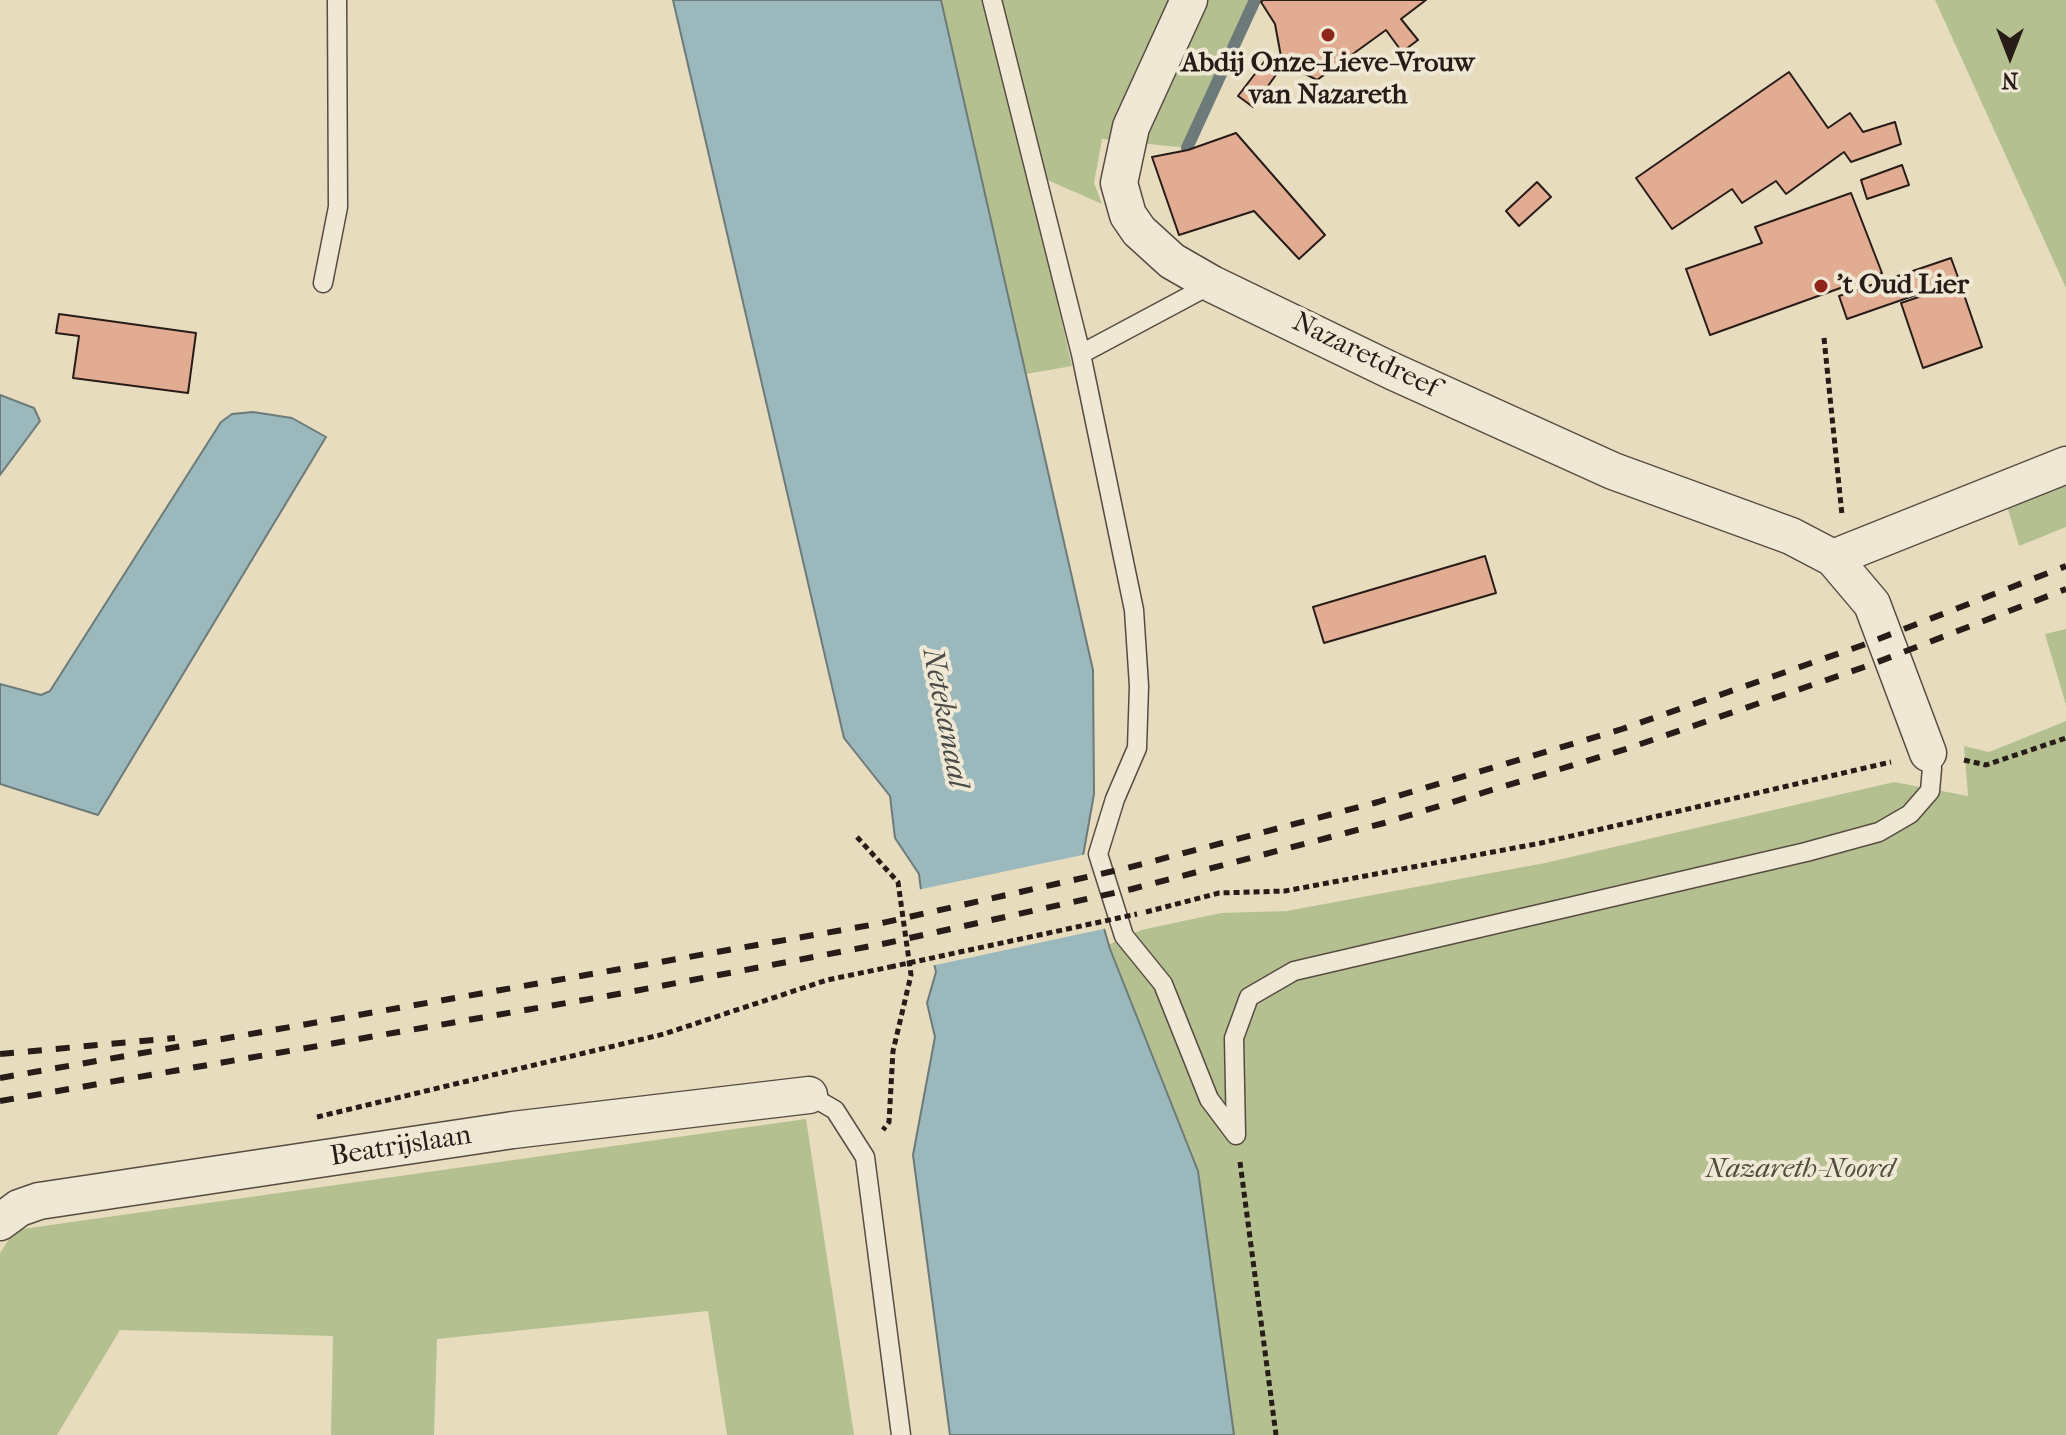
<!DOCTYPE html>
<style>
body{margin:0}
#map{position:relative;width:2066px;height:1435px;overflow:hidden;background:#e7dcbe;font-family:"IM FELL French Canon",serif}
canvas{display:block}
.north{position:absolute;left:1970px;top:16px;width:80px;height:80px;-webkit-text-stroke:6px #efe8d5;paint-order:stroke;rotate:180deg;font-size:22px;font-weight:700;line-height:32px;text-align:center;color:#281c18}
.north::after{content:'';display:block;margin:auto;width:28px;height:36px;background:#281c18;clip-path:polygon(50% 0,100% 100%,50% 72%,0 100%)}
</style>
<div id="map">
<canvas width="2066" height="1435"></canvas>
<div class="north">N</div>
</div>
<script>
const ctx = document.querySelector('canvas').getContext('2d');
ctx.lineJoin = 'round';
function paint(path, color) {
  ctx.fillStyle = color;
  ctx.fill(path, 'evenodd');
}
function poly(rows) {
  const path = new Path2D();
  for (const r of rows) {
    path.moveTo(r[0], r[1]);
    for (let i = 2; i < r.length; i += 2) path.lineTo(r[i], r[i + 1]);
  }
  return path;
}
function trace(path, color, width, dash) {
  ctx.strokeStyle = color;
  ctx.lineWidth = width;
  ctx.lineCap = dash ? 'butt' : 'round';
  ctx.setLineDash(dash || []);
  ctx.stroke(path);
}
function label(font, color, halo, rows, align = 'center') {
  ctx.font = font + ' "IM FELL French Canon",serif';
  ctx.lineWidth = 8;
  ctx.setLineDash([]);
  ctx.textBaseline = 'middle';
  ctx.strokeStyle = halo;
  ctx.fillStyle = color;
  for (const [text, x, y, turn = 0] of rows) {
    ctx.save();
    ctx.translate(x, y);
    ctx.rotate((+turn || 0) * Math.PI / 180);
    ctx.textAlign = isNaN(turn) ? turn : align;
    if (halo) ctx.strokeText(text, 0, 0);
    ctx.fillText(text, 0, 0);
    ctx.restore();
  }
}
const green = poly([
 [941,0,1255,0,1187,148,1102,139,1094,183,1102,204,1027,171,1072,366,1026,374],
 [1935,0,2066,0,2066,288],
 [2066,483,2066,527,2019,546,2007,506],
 [2066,629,2066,705,2045,634],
 [2066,721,2066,1435,1234,1435,1198,1171,1097,950,1141,930,1221,913,1287,911,1545,863,1894,782,1968,796,1964,746,1989,752],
 [806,1119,854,1435,727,1435,708,1311,437,1339,434,1435,331,1435,333,1336,120,1330,57,1435,0,1435,0,1253,15,1230]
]);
const water = poly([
 [673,0,941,0,1093,670,1094,794,1083,856,1110,949,1198,1171,1234,1435,950,1435,913,1155,935,1037,927,1003,936,972,925,923,919,874,895,838,890,796,844,738,673,0],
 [0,395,34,408,40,421,0,475,0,395],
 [253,412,292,418,326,437,98,815,0,784,0,684,41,695,50,691,221,422,232,414,253,412]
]);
const pier = poly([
 [1087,854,1108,928,931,966,917,890]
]);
const stream = poly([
 [1187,148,1255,0]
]);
const building = poly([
 [1263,0,1426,0,1401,19,1418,40,1402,52,1386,30,1317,80,1282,62,1275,24,1261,2,1263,0],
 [1264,62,1278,72,1253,107,1238,96,1264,62],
 [1789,72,1828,128,1850,113,1863,132,1895,122,1901,144,1851,162,1844,152,1786,194,1776,181,1742,203,1732,189,1672,229,1636,178,1789,72],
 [1236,133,1325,235,1299,259,1254,211,1179,235,1152,157,1188,150,1236,133],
 [1902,165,1909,185,1867,199,1861,180,1902,165],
 [1537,182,1551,197,1519,226,1506,211,1537,182],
 [1851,193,1882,273,1710,335,1686,269,1762,243,1755,227,1851,193],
 [1951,258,1959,280,1847,319,1839,296,1951,258],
 [1960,283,1982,347,1923,368,1901,303,1960,283],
 [59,314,196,333,188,393,73,378,79,336,56,333,59,314],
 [1485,556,1496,593,1324,643,1313,607,1485,556]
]);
const path = poly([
 [1824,338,1842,515],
 [1964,760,1986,765,2066,738],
 [857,837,898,882,911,975,893,1051,889,1122,883,1130],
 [1146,912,1219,893,1285,891,1541,843,1891,762],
 [317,1117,664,1034,827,980,890,967],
 [1240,1162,1276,1435]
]);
const service = poly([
 [992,0,1081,354,1134,610,1139,686,1137,748,1115,799,1098,854,1124,936,1163,984,1209,1099,1236,1135],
 [323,283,338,207,337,0],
 [1081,354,1212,284],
 [809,1095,835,1110,865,1157,901,1435],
 [1236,1135,1234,1038,1249,997,1294,971,1806,852,1879,832,1910,814,1930,791,1932,768,1928,753]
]);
const minor = poly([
 [1189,0,1131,127,1119,183,1128,215,1139,231,1172,261,1212,284,1392,371,1613,471,1791,536,1833,558,1872,604,1928,753],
 [1833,558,2066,465],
 [0,1222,19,1208,39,1201,513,1130,809,1095]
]);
const rail = poly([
 [0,1054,175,1038],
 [0,1078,882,923,1127,868,1378,802,1622,729,1863,645,2066,566],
 [0,1101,624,993,887,943,1132,889,1384,823,1629,748,1870,665,2066,589]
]);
const pathBridge = poly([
 [890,967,1137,914]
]);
const markers = [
 [1328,35,8,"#8f2418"],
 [1821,286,8,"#8f2418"]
];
const poiNames = [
 ["Abdij Onze-Lieve-Vrouw",1328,64],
 ["van Nazareth",1328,96],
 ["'t Oud Lier",1837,286,"left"]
];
const streetNames = [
 ["Nazaretdreef",1365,356,26],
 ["Beatrijslaan",401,1147,-9]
];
const parkNames = [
 ["Nazareth-Noord",1800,1170]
];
const waterNames = [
 ["Netekanaal",944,718,79]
];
paint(green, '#b5c091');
paint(water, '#9bb9bc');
trace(water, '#6d7a7a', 2);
paint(pier, '#e7dcbe');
trace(stream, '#6d7a7a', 12);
paint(building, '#e1ac91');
trace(building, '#281c18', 2);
trace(service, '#584c42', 21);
trace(minor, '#584c42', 39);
trace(path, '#281c18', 5, [6, 4]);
trace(service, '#efe8d5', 18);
trace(minor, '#efe8d5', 36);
trace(rail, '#281c18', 6, [14, 14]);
trace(pathBridge, '#281c18', 5, [6, 4]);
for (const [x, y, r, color] of markers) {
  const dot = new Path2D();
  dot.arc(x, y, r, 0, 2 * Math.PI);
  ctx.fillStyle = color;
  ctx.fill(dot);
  trace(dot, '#efe8d5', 3);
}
label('bold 28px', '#281c18', '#efe8d5', poiNames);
label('28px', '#281c18', '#efe8d5', streetNames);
label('italic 28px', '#524d3c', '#efe8d5', parkNames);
label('italic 30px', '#4a4b49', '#efe8d5', waterNames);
</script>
